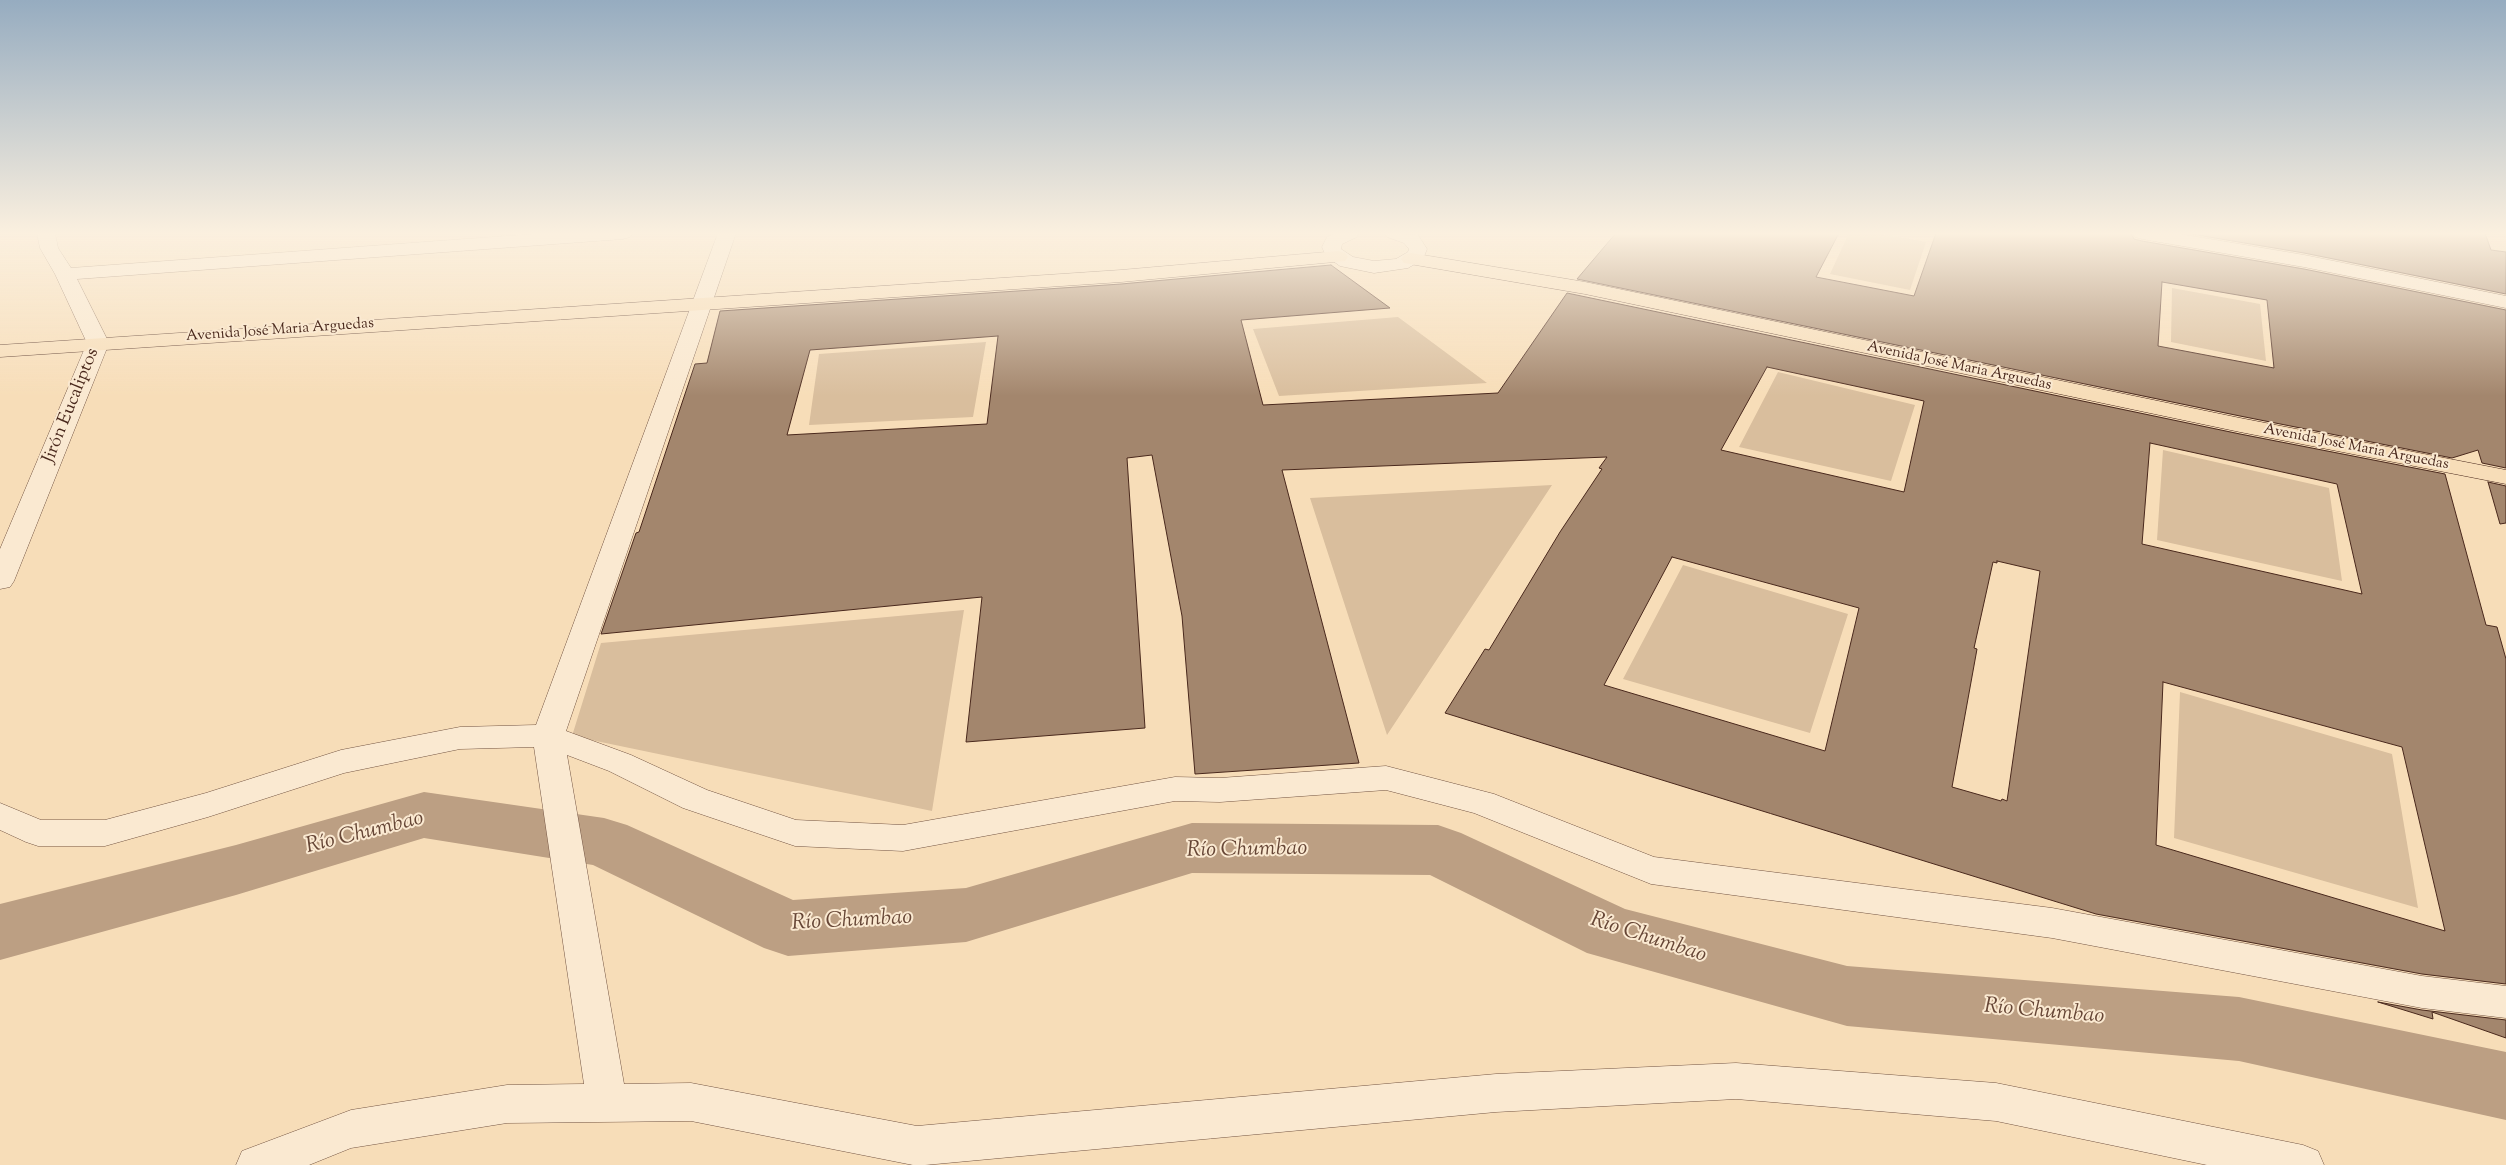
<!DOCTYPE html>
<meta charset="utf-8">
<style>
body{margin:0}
canvas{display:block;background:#f7ddb8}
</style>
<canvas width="2506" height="1165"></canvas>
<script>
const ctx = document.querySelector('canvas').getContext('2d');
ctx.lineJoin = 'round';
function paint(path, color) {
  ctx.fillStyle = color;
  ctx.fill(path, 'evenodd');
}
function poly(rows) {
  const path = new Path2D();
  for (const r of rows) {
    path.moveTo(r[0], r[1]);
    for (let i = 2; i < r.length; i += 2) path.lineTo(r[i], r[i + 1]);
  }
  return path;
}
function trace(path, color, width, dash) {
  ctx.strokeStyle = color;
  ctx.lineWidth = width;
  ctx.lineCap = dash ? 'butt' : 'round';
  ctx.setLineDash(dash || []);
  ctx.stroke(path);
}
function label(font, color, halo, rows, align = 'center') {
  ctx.font = font + ' "Sorts Mill Goudy",serif';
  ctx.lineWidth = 4;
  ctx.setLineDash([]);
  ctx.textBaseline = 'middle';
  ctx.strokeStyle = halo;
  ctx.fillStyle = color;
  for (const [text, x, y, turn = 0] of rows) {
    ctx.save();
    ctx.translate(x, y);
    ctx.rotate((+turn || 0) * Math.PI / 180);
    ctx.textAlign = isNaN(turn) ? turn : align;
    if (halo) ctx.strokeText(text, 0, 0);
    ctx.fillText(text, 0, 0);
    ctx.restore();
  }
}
const green = poly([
 [1849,233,1876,233,1926,242,1910,290,1830,274],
 [2172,288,2260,304,2266,361,2171,342],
 [1398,317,1487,383,1279,396,1253,329],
 [986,342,973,417,809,425,819,354],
 [1778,372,1915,405,1891,481,1739,447],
 [2163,450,2329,488,2342,581,2157,540],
 [1552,485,1387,735,1310,498],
 [1683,565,1848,614,1810,733,1623,679],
 [964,610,932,811,572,736,601,643],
 [2180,692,2392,754,2418,908,2174,838]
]);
const river = poly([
 [424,792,604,818,627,825,793,900,966,888,1192,823,1438,825,1461,833,1625,909,1847,966,2239,997,2506,1052,2506,1120,2239,1061,1847,1026,1587,953,1430,875,1192,873,966,942,788,956,764,948,593,865,424,838,236,895,0,960,0,904,236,845,424,792]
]);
const building = poly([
 [1616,233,1839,233,1816,277,1914,296,1936,233,2131,233,2134,239,2142,241,2304,269,2506,310,2506,468,2482,463,2478,450,2452,458,2240,416,1577,279,1616,233],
 [2162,282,2267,300,2274,368,2158,346,2162,282],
 [2185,233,2485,233,2491,250,2506,252,2506,294,2304,253,2185,233],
 [1331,265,1390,308,1241,320,1263,405,1498,393,1567,293,2240,434,2445,474,2486,625,2497,627,2506,659,2506,984,2422,974,2096,914,1445,713,1485,649,1489,650,1560,532,1602,469,1599,468,1607,457,1282,470,1359,763,1195,774,1182,616,1152,455,1127,458,1145,728,966,742,982,597,601,634,636,533,639,532,695,364,707,363,720,311,1121,284,1331,265],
 [998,336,987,424,787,435,810,350,998,336],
 [1767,367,1924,401,1904,492,1721,450,1767,367],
 [2150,443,2337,484,2362,594,2142,544,2150,443],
 [1672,557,1859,608,1825,751,1604,685,1672,557],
 [1997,561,2040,571,2007,801,2002,799,2001,801,1952,787,1977,649,1974,648,1993,562,1997,563,1997,561],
 [2163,682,2402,747,2445,931,2156,845,2163,682],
 [2488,482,2506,486,2506,523,2500,524,2488,482],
 [2378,1002,2422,1010,2506,1020,2506,1038,2432,1012,2433,1019,2378,1002]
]);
const minor = poly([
 [37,233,55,233,58,248,71,268,547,233,632,233,630,237,623,239,77,279,109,343,14,581,10,587,0,589,0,549,87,343,55,274,40,248,37,233],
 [718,233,736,233,566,731,631,755,707,790,796,820,903,825,1175,777,1220,778,1386,766,1494,794,1654,857,2052,908,2422,976,2506,986,2506,1018,2422,1008,2052,938,1651,884,1474,813,1386,790,1220,802,1175,801,903,851,795,846,683,808,609,771,567,755,624,1084,691,1083,917,1126,1496,1074,1736,1063,1996,1083,2303,1145,2318,1151,2324,1165,2207,1165,1996,1121,1736,1099,1496,1112,925,1165,913,1165,691,1121,507,1123,351,1148,309,1165,236,1165,242,1151,351,1110,507,1085,584,1084,534,747,460,749,344,773,208,817,105,846,38,846,26,842,0,830,0,803,41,820,105,820,206,793,341,750,460,727,536,725,718,233],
 [1336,233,1359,233,1357,237,1342,244,1341,249,1353,257,1374,261,1396,259,1408,252,1409,249,1404,243,1387,237,1385,233,1418,235,1427,249,1423,259,1408,268,1374,273,1340,266,1326,256,1322,247,1327,237,1336,233],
 [2133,233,2174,233,2304,255,2506,296,2506,308,2304,267,2142,239,2135,237,2133,233]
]);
const major = poly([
 [1338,251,1345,253,1348,257,1345,261,1121,282,0,357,0,345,1121,270,1338,251],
 [1411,253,1585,282,2240,418,2506,470,2506,484,2240,432,1585,294,1404,263,1401,259,1404,255,1411,253]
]);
const farStreetnames = [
 ["Avenida José Maria Arguedas",280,331,-4],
 ["Avenida José Maria Arguedas",1959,367,12],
 ["Avenida José Maria Arguedas",2356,448,11]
];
const streetNames = [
 ["Jirón Eucaliptos",72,406,-68]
];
const nearWaternames = [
 ["Río Chumbao",365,834,-14],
 ["Río Chumbao",1247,851,-1],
 ["Río Chumbao",852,922,-3],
 ["Río Chumbao",1648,939,18],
 ["Río Chumbao",2044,1013,5]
];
paint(green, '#d9be9d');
paint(river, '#bc9f83');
paint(building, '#a3866d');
trace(building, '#49281c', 1);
trace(minor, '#745543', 1);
trace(major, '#49281c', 1);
paint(minor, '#fae9d1');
paint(major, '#f7ddb8');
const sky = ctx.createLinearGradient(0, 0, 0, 396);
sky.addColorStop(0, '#96acc0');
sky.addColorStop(0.59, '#fbf0df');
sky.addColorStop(1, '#fbf0df00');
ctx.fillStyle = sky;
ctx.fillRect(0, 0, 2506, 396);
label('15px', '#49281c', '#fae9d1', farStreetnames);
label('18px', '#49281c', '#fae9d1', streetNames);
label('italic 22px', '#664636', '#fae9d1', nearWaternames);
</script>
